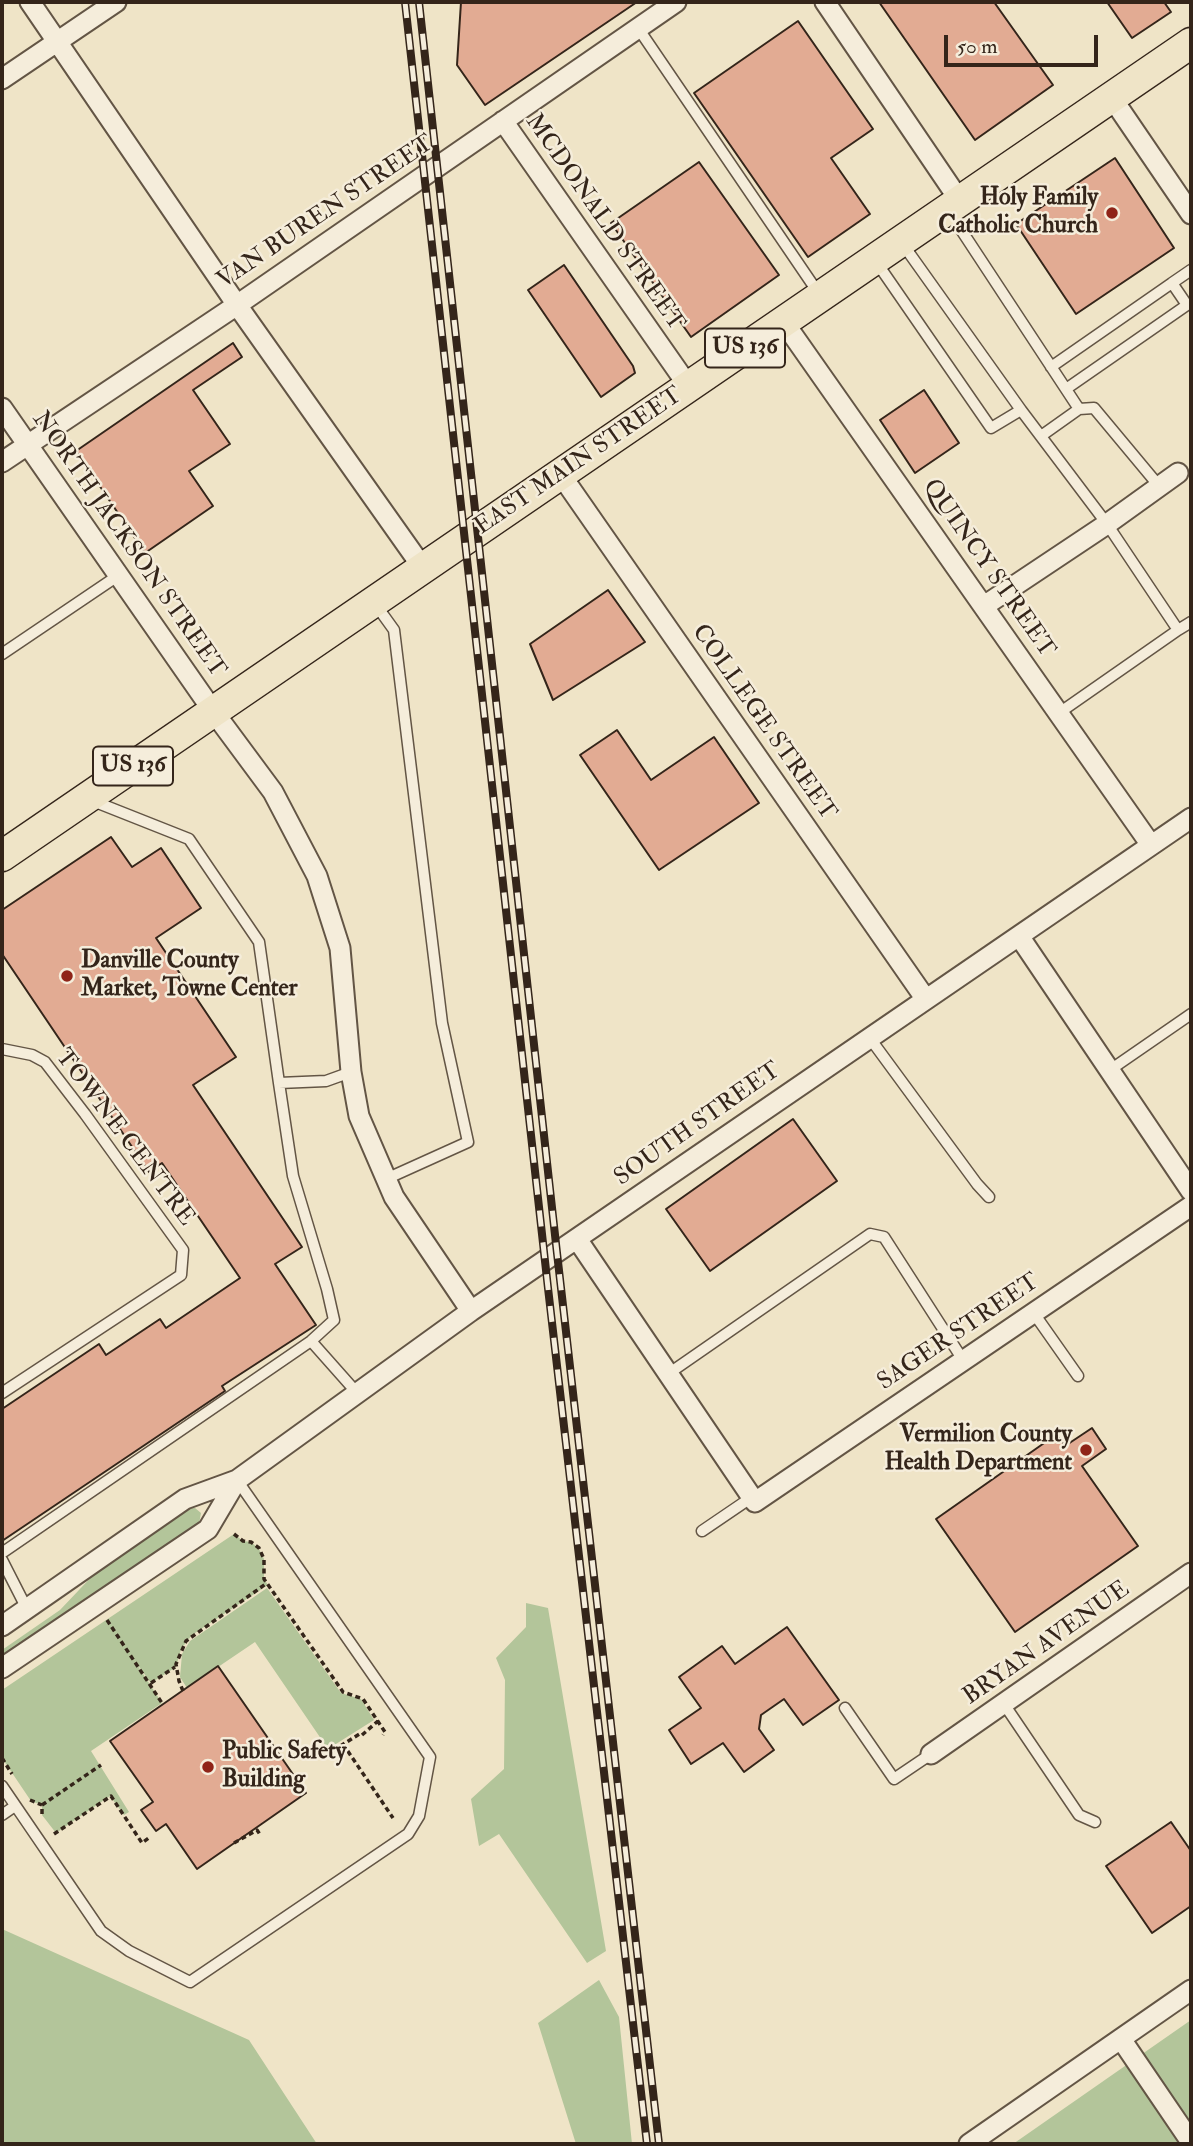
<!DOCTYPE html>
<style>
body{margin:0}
#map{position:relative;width:1193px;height:2146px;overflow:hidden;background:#efe4c7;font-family:"IM FELL Double Pica",serif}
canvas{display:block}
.frame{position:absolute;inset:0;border:4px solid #34251a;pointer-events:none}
.scale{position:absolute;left:944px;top:35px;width:154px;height:32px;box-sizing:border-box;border:4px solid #34251a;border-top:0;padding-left:9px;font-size:21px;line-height:24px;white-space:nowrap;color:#34251a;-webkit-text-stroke:5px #f5eddb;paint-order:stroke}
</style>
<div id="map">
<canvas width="1193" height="2146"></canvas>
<div class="frame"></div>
<div class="scale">50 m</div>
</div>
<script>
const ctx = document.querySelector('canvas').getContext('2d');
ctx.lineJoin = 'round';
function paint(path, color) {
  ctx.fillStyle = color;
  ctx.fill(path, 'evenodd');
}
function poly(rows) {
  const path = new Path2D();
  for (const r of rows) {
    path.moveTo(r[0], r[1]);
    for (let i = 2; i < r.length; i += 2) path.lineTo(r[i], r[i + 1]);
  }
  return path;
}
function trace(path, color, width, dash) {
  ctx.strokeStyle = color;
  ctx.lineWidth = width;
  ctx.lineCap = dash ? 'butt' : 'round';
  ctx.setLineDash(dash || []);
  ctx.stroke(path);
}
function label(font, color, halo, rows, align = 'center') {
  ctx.font = font + ' "IM FELL Double Pica",serif';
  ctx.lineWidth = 5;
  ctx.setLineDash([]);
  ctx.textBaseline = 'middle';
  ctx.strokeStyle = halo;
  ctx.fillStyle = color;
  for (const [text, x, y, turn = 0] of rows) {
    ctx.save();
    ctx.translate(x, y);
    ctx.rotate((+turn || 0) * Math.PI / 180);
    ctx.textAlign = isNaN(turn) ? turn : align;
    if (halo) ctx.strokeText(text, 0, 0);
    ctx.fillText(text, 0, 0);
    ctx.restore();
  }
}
const green = poly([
 [189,1508,195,1508,201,1513,199,1524,2,1660,2,1650,60,1610,97,1571],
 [234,1534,243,1541,251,1542,259,1549,264,1559,264,1579,268,1585,192,1635,181,1649,176,1667,151,1683,134,1660,162,1703,91,1751,129,1812,124,1815,110,1796,56,1833,42,1815,42,1805,31,1801,2,1758,2,1690],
 [267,1588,341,1693,361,1699,374,1720,328,1749,255,1642,187,1688,180,1677,182,1654,190,1641],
 [526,1603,548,1608,606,1951,587,1963,499,1834,479,1846,471,1799,504,1769,505,1680,496,1658,526,1627],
 [2,1929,249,2040,317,2144,2,2144],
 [599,1980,619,2017,632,2144,576,2144,538,2023],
 [1191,2020,1191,2144,1013,2144]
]);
const building = poly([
 [461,2,637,2,485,105,457,65,461,2],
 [879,2,994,2,1053,85,975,140,879,2],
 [1107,2,1164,2,1171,12,1132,38,1107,2],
 [798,21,873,129,831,158,870,214,808,257,694,93,798,21],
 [1115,158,1174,248,1076,314,1016,224,1115,158],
 [699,162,779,275,691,337,611,223,699,162],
 [564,265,633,366,635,373,601,397,528,290,564,265],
 [233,343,242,357,193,390,230,444,189,471,213,506,145,553,76,451,233,343],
 [924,390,959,443,915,473,880,420,924,390],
 [608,590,645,642,553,700,530,644,608,590],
 [617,730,651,780,714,737,759,803,659,870,580,755,617,730],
 [111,837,132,867,161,848,201,908,156,938,236,1057,193,1085,302,1247,275,1264,316,1325,222,1386,225,1391,2,1541,2,1409,99,1344,106,1355,160,1319,166,1328,240,1278,162,1163,149,1172,2,954,2,910,111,837],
 [793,1119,837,1181,710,1271,666,1209,793,1119],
 [1092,1428,1106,1449,1082,1466,1138,1546,1015,1632,936,1519,1057,1434,1065,1446,1092,1428],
 [787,1627,839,1700,803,1725,784,1699,761,1715,759,1729,774,1750,744,1772,723,1743,691,1764,669,1730,701,1708,679,1677,722,1646,735,1664,787,1627],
 [218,1666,306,1793,197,1869,166,1824,156,1831,141,1810,153,1802,110,1741,218,1666],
 [1171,1822,1191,1851,1191,1906,1152,1933,1106,1866,1171,1822]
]);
const path = poly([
 [234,1534,243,1541,251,1542,259,1548,264,1559,264,1579,343,1692,363,1699,385,1732,383,1735],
 [107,1620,162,1703],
 [151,1683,175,1667],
 [183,1691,179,1681,176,1664,186,1641,267,1583],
 [362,1735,378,1721],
 [343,1744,393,1818],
 [326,1755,361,1733],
 [2,1758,12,1774],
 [30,1800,42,1805,42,1816],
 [42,1805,101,1765],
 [54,1834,111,1796,142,1843,150,1837],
 [234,1843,257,1830,261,1836]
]);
const lane = poly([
 [638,28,819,294],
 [950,213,1079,409,1041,436],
 [877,263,991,428,1021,410,902,243],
 [1051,367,1172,283],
 [1066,389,1187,305,1172,283,1191,270],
 [1079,409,1094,408,1159,486],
 [1021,410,1107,524,1178,630,1059,713],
 [376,605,394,630,442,1023,468,1142,386,1179],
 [1178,630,1191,622],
 [2,654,119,575],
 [93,801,189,839,259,942,279,1083],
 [869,1037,977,1184,989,1197],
 [2,1049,32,1055,45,1062,85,1114,183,1250,181,1275,2,1393],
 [1110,1070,1191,1014],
 [1033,1312,1078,1376],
 [311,1341,358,1394],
 [668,1374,870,1234,884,1237,963,1360],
 [702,1531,752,1497],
 [2,1553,311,1341,334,1320,327,1289,293,1176,279,1083,326,1081,351,1072],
 [2,1560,27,1609],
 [1004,1704,1079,1815,1095,1822],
 [845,1708,894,1779,931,1754],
 [2,1786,101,1931,129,1951,190,1982,408,1834,419,1816,430,1757,237,1480],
 [2,1815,15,1806]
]);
const street = poly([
 [30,2,237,305,423,568],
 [825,2,960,201],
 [2,79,116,2],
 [1112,98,1191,214],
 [503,121,689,387],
 [783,321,1151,845],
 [2,408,213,711,273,792,317,876,340,948,351,1072,359,1116,394,1197,471,1311],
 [2,462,237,305,676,2],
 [561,475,925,998],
 [984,606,1107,524,1178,473],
 [1019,936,1191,1191],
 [577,1239,755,1502,1191,1206],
 [2,1626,185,1499,237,1480,471,1311,1191,818],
 [2,1668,208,1529,237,1480],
 [931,1754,1191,1573],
 [1121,2039,1191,2142],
 [969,2144,1191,1990]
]);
const primary = poly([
 [2,856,1191,43]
]);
const rail = poly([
 [405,2,548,1288,647,2144],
 [419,2,557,1253,659,2144]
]);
const markers = [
 [1112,213,7,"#8f2418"],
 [67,976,7,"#8f2418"],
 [1086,1450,7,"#8f2418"],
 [208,1767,7,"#8f2418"]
];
const shields = [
 [745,348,80],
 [133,766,80]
];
const shieldNames = [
 ["US 136",745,348],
 ["US 136",133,766]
];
const poiNames = [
 ["Holy Family",1098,199],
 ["Catholic Church",1098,227],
 ["Danville County",81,962,"left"],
 ["Market, Towne Center",81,990,"left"],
 ["Vermilion County",1072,1436],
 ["Health Department",1072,1464],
 ["Public Safety",222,1753,"left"],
 ["Building",222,1781,"left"]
];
const streetNames = [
 ["VAN BUREN STREET",326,213,-34],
 ["MCDONALD STREET",604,223,55],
 ["EAST MAIN STREET",579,462,-34],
 ["NORTH JACKSON STREET",128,545,55],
 ["QUINCY STREET",988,569,55],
 ["COLLEGE STREET",763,723,55],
 ["SOUTH STREET",698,1125,-35],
 ["TOWNE CENTRE",124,1138,53],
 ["SAGER STREET",959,1333,-34],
 ["BRYAN AVENUE",1047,1644,-35]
];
paint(green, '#b3c59a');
paint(building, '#e2ab93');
trace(building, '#34251a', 2);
trace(lane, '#635545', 13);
trace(street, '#635545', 23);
trace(primary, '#34251a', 33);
trace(path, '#34251a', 3.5, [5, 3.5]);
trace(lane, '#f5eddb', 10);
trace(street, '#f5eddb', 19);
trace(primary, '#efe4c7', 30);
trace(rail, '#34251a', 8);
trace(rail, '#f5eddb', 5, [16]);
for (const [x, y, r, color] of markers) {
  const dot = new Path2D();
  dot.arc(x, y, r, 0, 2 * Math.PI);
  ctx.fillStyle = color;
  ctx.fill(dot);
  trace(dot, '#f5eddb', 2.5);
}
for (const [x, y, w] of shields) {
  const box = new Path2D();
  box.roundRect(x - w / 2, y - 19.5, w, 39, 5);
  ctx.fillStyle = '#f5eddb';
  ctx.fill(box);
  trace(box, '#34251a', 2);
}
label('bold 23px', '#34251a', null, shieldNames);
label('bold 24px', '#34251a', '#f5eddb', poiNames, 'right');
label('24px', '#34251a', '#f5eddb', streetNames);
</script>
